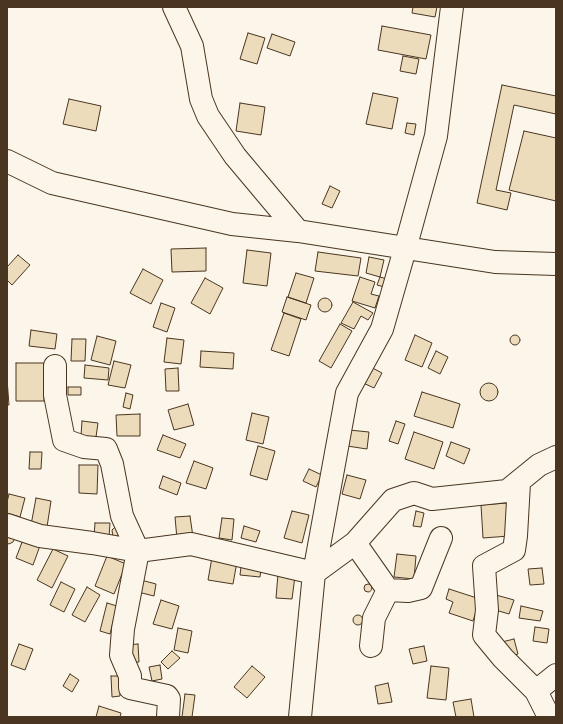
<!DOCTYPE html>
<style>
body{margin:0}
#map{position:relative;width:563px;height:724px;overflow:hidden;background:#fbf6e9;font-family:"Alegreya Sans",sans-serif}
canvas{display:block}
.frame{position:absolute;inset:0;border:8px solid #4a3520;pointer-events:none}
</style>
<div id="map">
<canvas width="563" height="724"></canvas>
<div class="frame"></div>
</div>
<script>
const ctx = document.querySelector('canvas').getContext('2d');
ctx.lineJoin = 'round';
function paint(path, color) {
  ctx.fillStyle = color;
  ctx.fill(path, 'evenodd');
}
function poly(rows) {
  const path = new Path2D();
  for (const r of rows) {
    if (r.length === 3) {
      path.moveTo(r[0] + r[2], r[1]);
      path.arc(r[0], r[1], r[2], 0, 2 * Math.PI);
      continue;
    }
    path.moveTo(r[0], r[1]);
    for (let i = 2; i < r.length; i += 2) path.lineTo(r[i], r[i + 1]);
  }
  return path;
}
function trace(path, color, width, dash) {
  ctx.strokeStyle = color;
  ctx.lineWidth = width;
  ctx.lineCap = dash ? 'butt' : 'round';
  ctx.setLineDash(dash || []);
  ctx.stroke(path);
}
const building = poly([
 [413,7,437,7,435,17,412,13,413,7],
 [382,26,431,35,426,59,378,50,382,26],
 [248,33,265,38,257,64,240,59,248,33],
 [272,34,295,42,290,56,267,48,272,34],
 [403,56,419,59,416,74,400,71,403,56],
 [502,85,556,96,556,114,514,105,496,190,511,193,507,210,477,203,502,85],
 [373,93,398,98,392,129,366,124,373,93],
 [69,99,101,106,96,131,63,124,69,99],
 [240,103,265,107,261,135,236,131,240,103],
 [407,123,416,124,414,135,405,133,407,123],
 [524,131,556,138,556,201,509,190,524,131],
 [330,186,340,191,332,208,322,204,330,186],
 [206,248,206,271,172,272,171,249,206,248],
 [247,250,271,253,267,286,243,283,247,250],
 [318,252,361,258,358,276,315,271,318,252],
 [18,255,30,265,12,285,7,280,7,267,18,255],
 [369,257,384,260,380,277,366,273,369,257],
 [143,269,163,280,151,304,130,293,143,269],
 [296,273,314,278,306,303,288,297,296,273],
 [360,277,375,282,371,294,379,296,375,308,352,301,360,277],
 [380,277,387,279,384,287,377,285,380,277],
 [205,278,223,288,210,314,191,303,205,278],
 [287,297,311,305,306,320,282,312,287,297],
 [325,305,7],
 [353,302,373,313,368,320,361,316,354,329,341,323,353,302],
 [161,303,175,308,167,332,153,327,161,303],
 [284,313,301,319,289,356,271,350,284,313],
 [340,324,352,331,331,368,319,361,340,324],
 [31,330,57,334,55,349,29,346,31,330],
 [515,340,5],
 [415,335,432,343,422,367,405,360,415,335],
 [97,336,116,341,110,365,91,360,97,336],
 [167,338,184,340,181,364,164,362,167,338],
 [72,339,86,339,85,361,71,361,72,339],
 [201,351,234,353,233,369,200,367,201,351],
 [436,351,448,357,440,374,428,368,436,351],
 [114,361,131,365,125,388,108,385,114,361],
 [16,363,44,363,44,401,16,401,16,363],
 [85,365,109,368,108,380,84,378,85,365],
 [367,365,382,373,374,388,359,381,367,365],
 [178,368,179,391,166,391,165,369,178,368],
 [7,379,9,405,7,405,7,379],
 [489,392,9],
 [68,387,81,387,81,395,68,395,68,387],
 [422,392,460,404,453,428,414,416,422,392],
 [126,393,133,395,130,409,123,407,126,393],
 [188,404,194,425,174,430,168,410,188,404],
 [252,413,269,417,263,444,246,440,252,413],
 [140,414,140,436,117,436,116,415,140,414],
 [82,421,98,423,96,437,81,436,82,421],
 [396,421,405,424,398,444,389,441,396,421],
 [349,430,369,432,367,449,347,446,349,430],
 [414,432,443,442,434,469,405,459,414,432],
 [163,435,186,444,180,458,157,450,163,435],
 [451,442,470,449,464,464,446,456,451,442],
 [258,446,275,451,267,480,250,475,258,446],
 [30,452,42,452,41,469,29,469,30,452],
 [194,461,213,468,206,489,186,483,194,461],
 [79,465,98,465,97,494,79,493,79,465],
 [309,469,322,475,316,487,303,481,309,469],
 [347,475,366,480,360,499,342,494,347,475],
 [163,476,181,483,177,495,159,488,163,476],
 [9,494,25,498,20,517,7,513,7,502,9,494],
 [36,498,51,501,47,527,31,525,36,498],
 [507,503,509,536,483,538,481,505,507,503],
 [292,511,309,515,302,543,284,538,292,511],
 [416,511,424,513,421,527,413,526,416,511],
 [190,516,193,537,177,539,175,517,190,516],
 [222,518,234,519,232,540,219,538,222,518],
 [95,523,110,523,109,537,94,537,95,523],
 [244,526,260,531,256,542,241,538,244,526],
 [115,527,121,539,113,538,112,530,115,527],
 [7,530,15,538,13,542,9,544,7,543,7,530],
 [24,537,41,543,33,565,16,558,24,537],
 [53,549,68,556,52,588,37,580,53,549],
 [213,552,238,556,233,584,208,580,213,552],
 [397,554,416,556,414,579,394,577,397,554],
 [107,556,126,564,114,594,95,586,107,556],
 [242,559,262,561,260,577,240,575,242,559],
 [542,568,544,584,530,585,528,569,542,568],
 [278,574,295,576,292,599,276,598,278,574],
 [141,580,156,584,154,596,138,592,141,580],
 [61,582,75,589,64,612,50,605,61,582],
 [368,588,4],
 [87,587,100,595,85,622,72,615,87,587],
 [449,589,480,599,473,621,449,613,453,602,446,599,449,589],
 [496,595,514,600,509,614,492,609,496,595],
 [161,600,179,606,172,629,153,624,161,600],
 [107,603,117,606,110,634,100,631,107,603],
 [521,606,543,611,540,621,519,618,521,606],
 [358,620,5],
 [535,627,549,629,547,643,533,641,535,627],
 [178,628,192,631,188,653,174,650,178,628],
 [514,639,518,654,507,658,502,642,514,639],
 [19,644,33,649,25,670,11,665,19,644],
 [138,644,139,662,127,663,126,645,138,644],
 [424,646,427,661,413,664,409,649,424,646],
 [172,651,180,658,168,669,161,662,172,651],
 [160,665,162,679,152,681,149,667,160,665],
 [252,666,265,677,247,698,234,687,252,666],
 [431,666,449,668,446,700,427,698,431,666],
 [70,674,79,680,72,692,63,686,70,674],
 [111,676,119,676,120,696,112,697,111,676],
 [388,683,392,702,378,704,375,686,388,683],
 [185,694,195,695,192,717,182,717,185,694],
 [471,699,474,717,456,717,453,702,471,699],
 [99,706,121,713,120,717,96,717,99,706]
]);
const minor = poly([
 [174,7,192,46,201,99,208,116,235,156,298,231],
 [7,161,52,183,232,224,298,231,495,262,556,264],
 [55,366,55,395,64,440,84,447,106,449,112,464,122,516,138,551,123,629,121,655,130,676,130,688,167,696,169,699,168,717],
 [519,483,516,536,514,550,484,566,487,610,484,635,503,658,536,691,549,717],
 [7,525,40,536,92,543,138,551,191,544,314,573,355,543,393,500,414,493,432,499,507,491,539,465,556,457],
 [355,543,388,590],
 [371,646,374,618,388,590,408,591,421,588,441,538],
 [536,691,556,675],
 [300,717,314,573,347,393,382,329,405,249,436,136,452,7]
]);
paint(building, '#ecdcbc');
trace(building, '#4a3520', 1);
trace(minor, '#4a3520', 24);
trace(minor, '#fbf6e9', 22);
</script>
